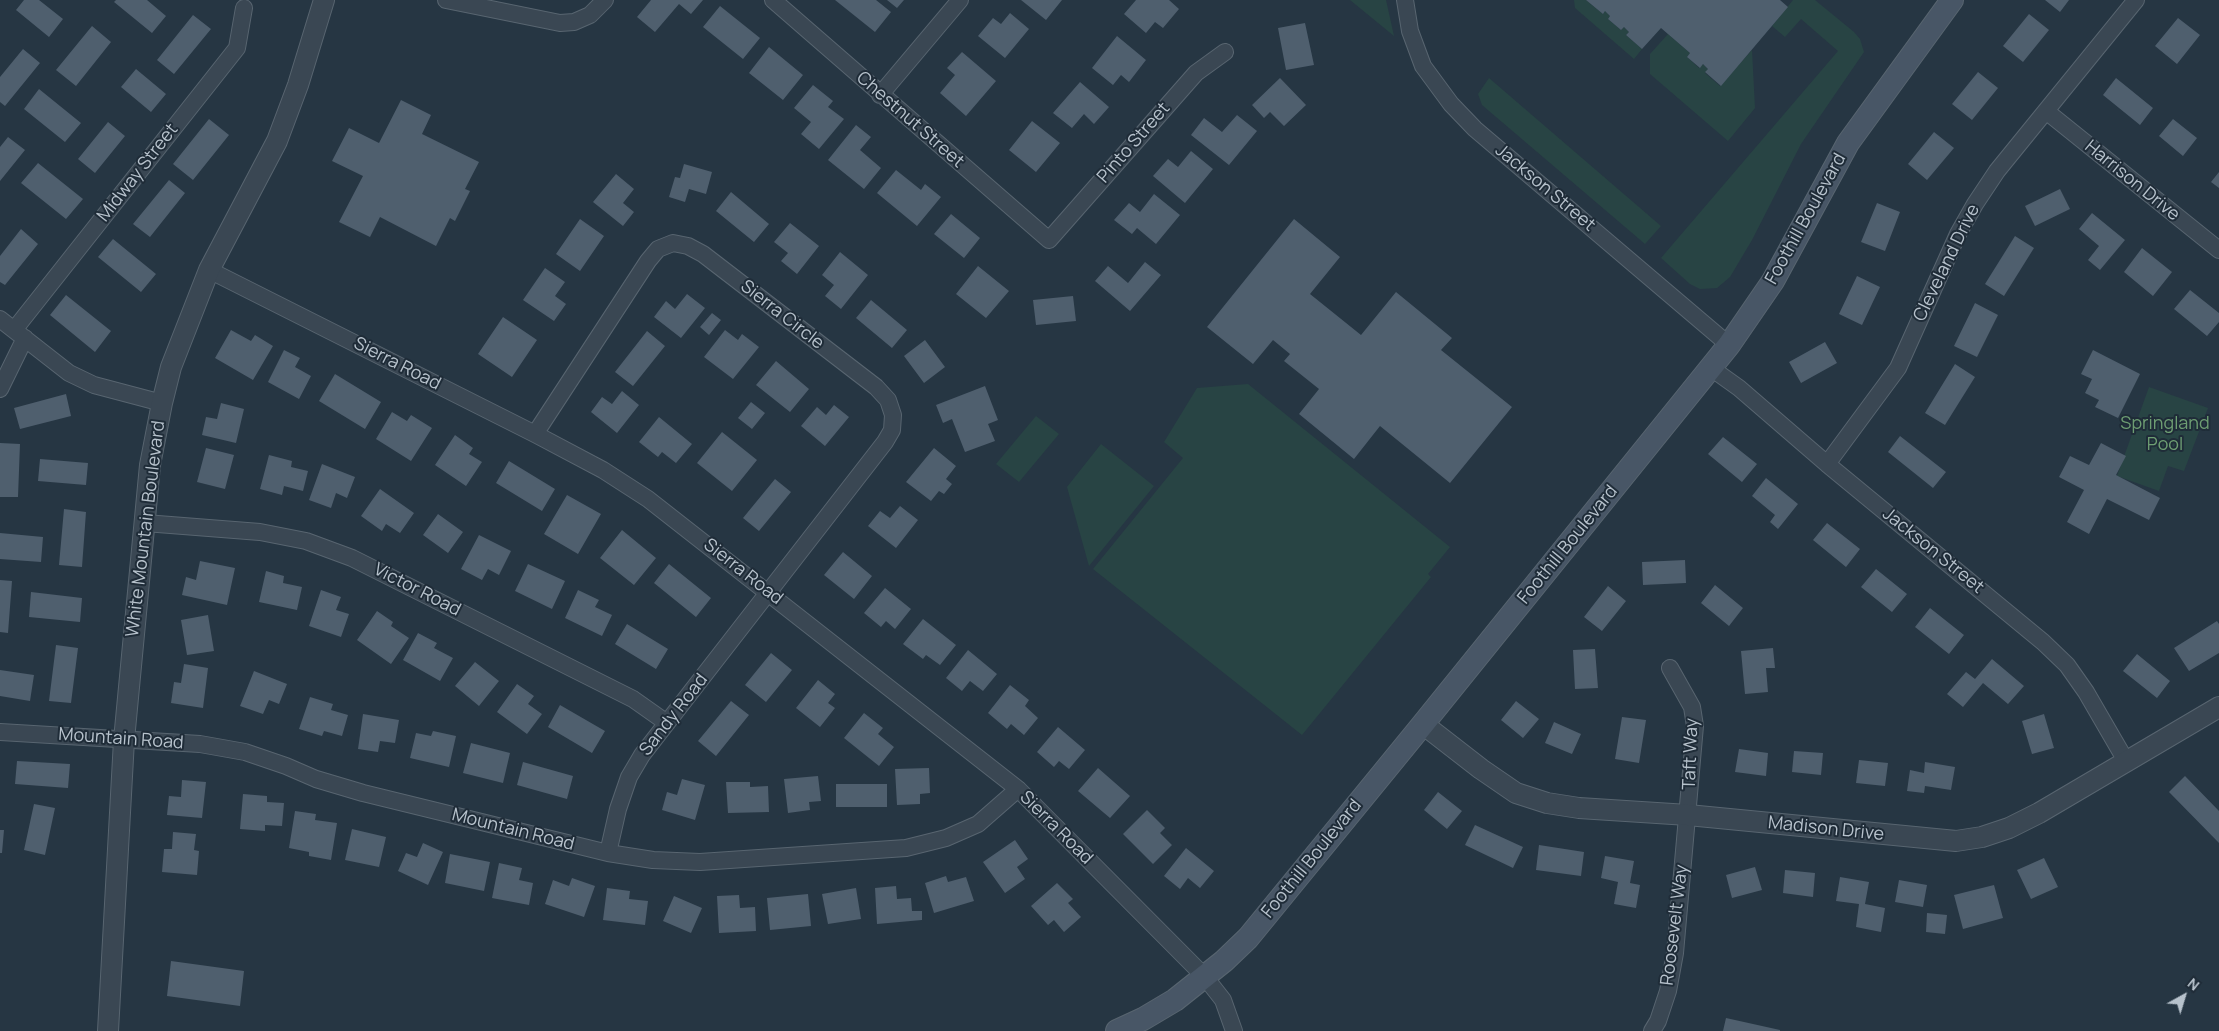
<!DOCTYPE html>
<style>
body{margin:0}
#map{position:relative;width:2219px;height:1031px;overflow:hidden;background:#263643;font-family:Manrope,sans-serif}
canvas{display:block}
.north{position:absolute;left:2159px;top:971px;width:50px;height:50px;-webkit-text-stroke:4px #1f2c38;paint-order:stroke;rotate:39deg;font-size:14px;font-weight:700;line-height:20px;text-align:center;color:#b7c2cc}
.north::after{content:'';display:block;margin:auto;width:18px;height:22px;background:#b7c2cc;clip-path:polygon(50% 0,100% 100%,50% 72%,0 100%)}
</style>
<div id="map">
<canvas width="2219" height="1031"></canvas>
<div class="north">N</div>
</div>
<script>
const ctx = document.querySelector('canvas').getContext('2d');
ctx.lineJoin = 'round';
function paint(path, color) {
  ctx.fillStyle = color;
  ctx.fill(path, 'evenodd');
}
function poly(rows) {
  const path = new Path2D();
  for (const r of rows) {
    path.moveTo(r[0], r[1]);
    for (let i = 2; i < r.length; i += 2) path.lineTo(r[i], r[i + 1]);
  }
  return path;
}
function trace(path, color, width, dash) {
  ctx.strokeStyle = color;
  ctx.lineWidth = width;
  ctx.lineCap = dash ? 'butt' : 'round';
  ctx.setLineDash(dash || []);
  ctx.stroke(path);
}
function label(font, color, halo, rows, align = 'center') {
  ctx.font = font + ' Manrope,sans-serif';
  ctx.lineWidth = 4;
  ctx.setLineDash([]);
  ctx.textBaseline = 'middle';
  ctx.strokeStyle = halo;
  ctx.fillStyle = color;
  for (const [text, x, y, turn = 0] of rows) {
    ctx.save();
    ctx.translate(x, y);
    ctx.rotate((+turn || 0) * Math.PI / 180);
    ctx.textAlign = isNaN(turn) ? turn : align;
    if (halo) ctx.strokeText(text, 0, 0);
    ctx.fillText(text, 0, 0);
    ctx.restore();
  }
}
const green = poly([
 [1350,0,1386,0,1394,36],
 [1574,0,1586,0,1603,14,1605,11,1610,16,1608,19,1621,30,1624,27,1629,32,1626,35,1642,49,1634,59,1575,8],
 [1793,0,1815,0,1854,32,1860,39,1864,52,1801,144,1752,240,1730,277,1717,288,1700,289,1690,284,1661,258,1838,51,1801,19,1785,37,1772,26],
 [1668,34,1690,53,1687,57,1699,68,1703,64,1708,69,1705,73,1720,86,1752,50,1755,108,1728,141,1650,74,1650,54],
 [1489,78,1661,226,1645,244,1482,105,1478,94],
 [1248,384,1450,547,1428,574,1431,577,1302,735,1093,569,1183,458,1164,442,1197,388],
 [2149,387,2208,408,2184,471,2168,466,2159,491,2117,476],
 [1036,416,1059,434,1019,482,996,464],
 [1101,444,1154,486,1089,566,1067,487]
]);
const building = poly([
 [24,0,39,0,63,19,49,37,16,10],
 [116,0,147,0,166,16,152,33,114,2],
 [651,0,703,0,691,14,679,4,655,32,637,17],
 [835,0,876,0,891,12,875,32],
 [887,0,904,0,897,8],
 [1021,0,1062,0,1046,20],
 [1136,0,1169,0,1179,9,1163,28,1155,22,1146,33,1124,14],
 [1586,0,1780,0,1788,7,1721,86,1705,72,1708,69,1703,64,1700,68,1687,57,1690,53,1661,28,1642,49,1626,35,1629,32,1624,27,1621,30,1608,19,1610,16,1605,11,1603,14],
 [2045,0,2069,0,2060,12],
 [720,6,760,38,743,59,703,27],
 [1010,13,1029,29,1005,58,978,36,993,18,1001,24],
 [2029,14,2049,30,2023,62,2003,46],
 [193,15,211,29,174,74,157,60],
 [2178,18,2200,35,2177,64,2155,46],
 [1305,23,1314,65,1286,70,1278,28],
 [92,26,111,42,76,86,56,70],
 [1117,36,1146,60,1129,82,1121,75,1113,85,1092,68],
 [769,47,803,75,783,100,749,73],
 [23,49,40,63,5,106,0,102,0,77],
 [962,52,996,81,966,116,940,93,955,75,947,68],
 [136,69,166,94,151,112,121,87],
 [1978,72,1998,88,1972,120,1952,104],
 [1280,78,1306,105,1284,126,1270,112,1264,118,1252,105],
 [2116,78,2153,108,2140,125,2103,95],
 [1080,82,1109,107,1094,124,1084,114,1072,128,1053,113],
 [813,85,833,101,828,107,844,119,819,149,801,134,811,122,794,108],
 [39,89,81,123,65,142,24,109],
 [401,100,431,115,422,134,479,162,465,189,470,191,455,221,450,218,436,246,380,217,370,237,339,222,363,176,332,161,349,128,379,143],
 [1237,115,1257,131,1229,165,1191,135,1204,118,1222,132],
 [209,119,229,135,193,180,173,164],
 [2173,119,2197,138,2183,156,2159,136],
 [1032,121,1060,143,1036,172,1009,150],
 [108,122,125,136,95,173,78,159],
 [856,125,871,137,860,150,881,168,864,189,828,160],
 [1934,132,1954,148,1927,180,1908,164],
 [8,137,25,150,0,181,0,147],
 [1191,151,1213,169,1185,203,1153,176,1168,159,1178,167],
 [38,163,83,199,66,219,21,183],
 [684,164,712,172,706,194,689,189,685,202,669,197,675,177,680,178],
 [896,170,921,190,925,184,941,197,917,226,877,193],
 [2219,172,2219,188,2211,182],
 [616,174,634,189,623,203,634,212,623,226,593,202],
 [169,180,185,193,150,237,133,224],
 [2060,189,2070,209,2035,226,2025,206],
 [731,192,769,224,754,242,716,211],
 [1154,194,1180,215,1156,244,1137,228,1132,234,1114,220,1129,203,1140,212],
 [1877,203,1900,212,1885,251,1861,242],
 [2092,213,2125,240,2100,270,2088,260,2099,246,2079,229],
 [951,214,980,238,964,258,934,234],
 [580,219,604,236,580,271,556,254],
 [1294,219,1340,257,1310,294,1361,335,1396,292,1452,338,1441,350,1512,407,1450,483,1380,426,1354,459,1299,414,1319,389,1284,361,1290,354,1273,340,1253,364,1207,327],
 [790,223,819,246,797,274,781,261,788,253,774,242],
 [21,229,38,244,5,285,0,282,0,256],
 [2015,236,2034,248,2004,296,1985,284],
 [113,239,156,274,141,292,98,257],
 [2142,248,2172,272,2153,296,2124,272],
 [840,252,868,275,841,309,825,296,834,285,822,275],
 [1145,262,1161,275,1130,311,1095,281,1108,266,1128,283],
 [978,266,1009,291,986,318,956,294],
 [545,268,565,282,555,296,566,304,554,321,523,300],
 [1857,276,1880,287,1862,325,1839,314],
 [2190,290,2219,313,2219,322,2207,336,2174,309],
 [687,294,705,308,681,338,654,317,666,301,675,309],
 [66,295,111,331,95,352,50,315],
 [1073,296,1076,321,1036,325,1033,300],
 [871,300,907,330,892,348,856,318],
 [1975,303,1998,315,1977,357,1954,346],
 [712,313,721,320,709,335,700,327],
 [503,317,537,340,512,377,478,354],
 [231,330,251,341,255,335,273,346,253,380,215,358],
 [725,330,738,340,742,334,759,347,733,379,704,357],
 [647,331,665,346,633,386,615,372],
 [925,340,945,367,924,383,904,356],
 [1825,342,1837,363,1801,383,1789,362],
 [284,350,300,358,295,367,311,376,299,399,268,382],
 [2093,350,2140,374,2118,418,2095,407,2099,400,2085,393,2092,379,2081,374],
 [776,361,809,389,790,412,756,385],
 [1955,364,1975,377,1945,425,1925,413],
 [335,374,381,402,365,429,319,401],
 [985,386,998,420,988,424,995,441,965,452,952,419,943,423,936,405],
 [622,391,639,405,617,433,591,412,602,397,612,404],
 [66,394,71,416,20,429,14,408],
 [751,402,765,413,752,429,738,418],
 [221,403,244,409,236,443,202,435,206,417,217,419],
 [834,405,849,417,825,446,801,426,817,407,826,415],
 [392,412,407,421,411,415,432,428,411,461,376,439],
 [659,417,692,444,676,463,662,452,658,457,639,442],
 [722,432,757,460,732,491,697,463],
 [455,435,473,448,469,454,482,462,466,486,435,465],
 [1900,436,1946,472,1933,488,1888,452],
 [1723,437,1757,464,1742,482,1708,454],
 [0,443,20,444,18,497,0,497],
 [2101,443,2126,456,2116,475,2160,498,2149,520,2107,499,2089,534,2067,522,2084,490,2059,477,2070,456,2089,465],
 [206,448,234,455,225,489,197,482],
 [934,448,956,466,946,479,952,484,944,494,939,491,931,501,906,482],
 [269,455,292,461,291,467,308,471,303,491,284,486,282,495,260,489],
 [40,459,88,463,86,485,38,481],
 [509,461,555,489,542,511,496,483],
 [322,464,355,477,347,498,336,493,331,508,309,500],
 [1766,478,1798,504,1778,529,1770,522,1775,515,1752,496],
 [775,479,791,492,759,531,743,518],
 [380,489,414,513,400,533,386,524,382,531,361,516],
 [567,495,601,514,578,554,544,534],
 [900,506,918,520,896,548,868,526,880,511,890,518],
 [64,509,86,512,82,567,59,565],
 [438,514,463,532,448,553,423,535],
 [1827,523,1860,549,1846,567,1813,540],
 [622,530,656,558,634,585,600,558],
 [0,533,43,537,41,562,0,559],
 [479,535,511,551,499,575,488,569,482,580,461,569],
 [843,552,872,576,854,599,824,575],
 [1685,560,1686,583,1643,585,1642,562],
 [200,561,235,568,227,605,182,595,186,577,196,580],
 [528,564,565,581,552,609,515,591],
 [669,564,711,598,696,617,654,583],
 [1876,569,1907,594,1892,612,1861,587],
 [266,571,284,576,283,583,302,587,297,610,259,602],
 [0,580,12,581,8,633,0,632],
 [1715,585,1743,608,1729,626,1701,603],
 [1608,586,1626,601,1602,631,1584,617],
 [885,588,911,609,895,629,886,621,881,627,864,613],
 [321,590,341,597,336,610,349,614,341,637,309,626],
 [578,590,599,600,595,607,612,615,602,636,565,618],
 [31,592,82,598,80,622,29,617],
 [1930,608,1964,635,1949,654,1915,627],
 [377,611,393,622,391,626,409,638,391,664,357,640],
 [208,615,214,651,187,655,181,620],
 [923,619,956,645,940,665,926,655,923,659,903,644],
 [2217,621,2219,624,2219,653,2189,671,2174,648],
 [627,624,668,649,656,669,615,644],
 [418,633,437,643,434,648,453,658,440,681,403,660],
 [56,645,78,648,71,703,49,701],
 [1773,648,1775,668,1766,668,1768,692,1745,694,1741,651],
 [1595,649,1598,688,1575,689,1573,650],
 [968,650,997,674,983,691,970,681,962,691,946,678],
 [771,653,792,670,766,702,745,685],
 [2137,654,2170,681,2157,698,2123,671],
 [1992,659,2024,686,2008,704,1983,683,1963,707,1947,694,1966,672,1975,679],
 [475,662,499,681,479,706,455,686],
 [184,664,208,668,203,708,171,703,174,682,181,683],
 [0,670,34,675,30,701,0,696],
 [254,671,287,684,279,704,269,700,263,714,240,706],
 [818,680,835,694,828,703,835,708,820,727,796,708],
 [517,684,534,696,528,704,542,714,527,734,497,712],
 [1010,685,1029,700,1025,706,1038,718,1024,735,1011,724,1007,729,988,713],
 [310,697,333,704,331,710,348,715,342,736,324,731,322,736,299,729],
 [731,701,749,715,716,756,698,741],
 [1516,701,1539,719,1523,738,1501,720],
 [560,705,605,731,592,753,548,727],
 [864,713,883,728,878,734,894,747,879,766,844,738],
 [363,714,399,720,395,743,380,741,378,752,358,749],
 [2044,714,2054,748,2032,754,2022,721],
 [1622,717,1646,720,1639,763,1615,759],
 [1554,722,1581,734,1572,754,1545,743],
 [1058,727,1085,750,1069,769,1059,761,1054,767,1037,752],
 [433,731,456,736,449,767,410,758,416,733,431,736],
 [471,743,510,753,503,783,463,773],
 [1739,749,1768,753,1766,776,1735,772],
 [1794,751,1823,753,1821,775,1792,772],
 [1859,760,1888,763,1885,786,1856,783],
 [17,761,70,764,68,788,15,784],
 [523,762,573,776,567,799,517,785],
 [1925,762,1955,767,1951,790,1925,786,1924,793,1907,791,1910,770,1924,773],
 [929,768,930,793,920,794,920,804,897,805,895,769],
 [1098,768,1130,796,1110,818,1078,791],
 [818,776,821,801,809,802,810,810,788,813,784,779],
 [2185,776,2219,811,2219,843,2169,792],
 [682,779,705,785,695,820,662,810,667,792,677,795],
 [182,780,206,782,202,818,167,815,169,796,181,797],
 [726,782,750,782,750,787,768,786,769,812,728,813],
 [836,784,887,784,887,807,836,807],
 [1438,792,1462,811,1447,829,1424,810],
 [243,794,267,796,267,802,284,803,282,826,265,825,265,831,240,829],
 [34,804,55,808,45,855,24,850],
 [1147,810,1165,828,1160,833,1172,845,1153,864,1123,834],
 [295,811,316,814,315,820,337,823,331,860,309,856,309,852,289,848],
 [1475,825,1523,847,1513,868,1465,845],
 [352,829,386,837,379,867,345,860],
 [0,830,4,830,2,853,0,853],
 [173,832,196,834,194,850,199,851,197,875,162,872,164,849,172,849],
 [1015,840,1028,859,1017,867,1025,879,1005,893,983,862],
 [423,843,443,852,428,885,398,871,406,853,417,857],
 [1539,845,1584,852,1581,876,1536,870],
 [1186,848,1214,871,1200,888,1188,878,1180,889,1164,876],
 [450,854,490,862,484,891,445,883],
 [1605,856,1634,861,1630,883,1640,885,1636,908,1614,904,1618,882,1601,878],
 [2044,858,2058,887,2031,899,2017,870],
 [499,863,522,868,519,880,533,883,529,905,492,898],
 [1755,867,1762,890,1732,898,1726,875],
 [1785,870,1815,873,1813,897,1783,893],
 [946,876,948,882,966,877,974,901,934,913,925,883],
 [1840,877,1869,882,1865,904,1885,908,1881,932,1856,927,1859,904,1836,901],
 [572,878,595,886,584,917,545,904,553,880,569,886],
 [1899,880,1927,885,1923,907,1895,902],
 [1057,883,1073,899,1068,903,1081,917,1064,932,1054,920,1048,925,1031,906],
 [1994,885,2003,918,1963,929,1954,895],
 [896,886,897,899,911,898,912,911,922,911,922,920,877,924,875,888],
 [607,888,630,891,629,899,648,901,645,925,603,920],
 [856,888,861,919,828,924,822,894],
 [808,894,811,926,770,930,767,898],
 [739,895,740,908,755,907,756,931,719,933,717,896],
 [674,896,702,908,691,933,663,921],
 [1927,913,1947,915,1945,934,1926,932],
 [171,961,244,971,240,1006,167,996],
 [1726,1018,1780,1030,1780,1031,1723,1031]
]);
const minor = poly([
 [446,0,560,23,574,22,590,15,605,0],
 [773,0,1049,240,1196,73,1225,52],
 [1405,0,1410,31,1423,66,1451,104,1475,129,1729,345],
 [880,95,960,0],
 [2046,111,2219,250],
 [209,270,535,434,603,470,648,499,1018,789,1205,977,1223,1000,1234,1031],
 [0,319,69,373,94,385,162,403],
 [14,330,237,48,244,8],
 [1711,368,1739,388,1827,464,2043,642,2067,665,2086,692,2126,761],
 [0,389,25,338],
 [535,434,648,261,658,249,673,243,688,246,703,254,876,387,888,400,893,415,892,430,885,442,642,755,629,777,618,809,608,853],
 [1827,464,1898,368,1958,234,1975,204,1997,171,2136,0],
 [145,523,260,532,306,541,352,558,633,699,667,723],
 [0,732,200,744,245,752,286,766,316,779,363,793,608,853,653,860,700,862,906,848,946,838,978,824,1018,789],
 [1652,1031,1658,1021,1668,991,1675,953,1695,726,1692,707,1670,668]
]);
const tertiary = poly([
 [1423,724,1481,769,1516,793,1547,803,1579,808,1688,815,1956,841,1982,837,2009,828,2039,813,2219,707],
 [108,1031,124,740,150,465,162,403,171,367,209,270,277,141,298,85,324,0]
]);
const secondary = poly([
 [1117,1031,1143,1019,1175,1000,1224,961,1248,938,1423,724,1729,345,1773,281,1848,143,1952,0]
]);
const streetNames = [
 ["Chestnut Street",910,120,41],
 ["Pinto Street",1134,143,-49],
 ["Midway Street",138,173,-52],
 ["Harrison Drive",2132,181,39],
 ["Jackson Street",1545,188,40],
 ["Foothill Boulevard",1806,219,-61],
 ["Cleveland Drive",1947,263,-64],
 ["Sierra Circle",782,315,38],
 ["Sierra Road",397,364,27],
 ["White Mountain Boulevard",146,529,-83],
 ["Foothill Boulevard",1568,545,-51],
 ["Jackson Street",1933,551,39],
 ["Sierra Road",743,572,38],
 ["Victor Road",417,590,27],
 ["Sandy Road",674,715,-52],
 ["Mountain Road",121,739,4],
 ["Taft Way",1691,754,-88],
 ["Sierra Road",1056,828,45],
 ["Madison Drive",1826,829,6],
 ["Mountain Road",513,830,14],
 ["Foothill Boulevard",1312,859,-51],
 ["Roosevelt Way",1675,925,-83]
];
const parkNames = [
 ["Springland",2165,424],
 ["Pool",2165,445]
];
paint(green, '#284444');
paint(building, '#4f5f6e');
trace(minor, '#586570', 18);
trace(tertiary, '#586570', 22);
trace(secondary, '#586570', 24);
trace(minor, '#3a4753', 16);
trace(tertiary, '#3a4753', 20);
trace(secondary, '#485666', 22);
label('18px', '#b7c2cc', '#1f2c38', streetNames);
label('18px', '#6e9e73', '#1f2c38', parkNames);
</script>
